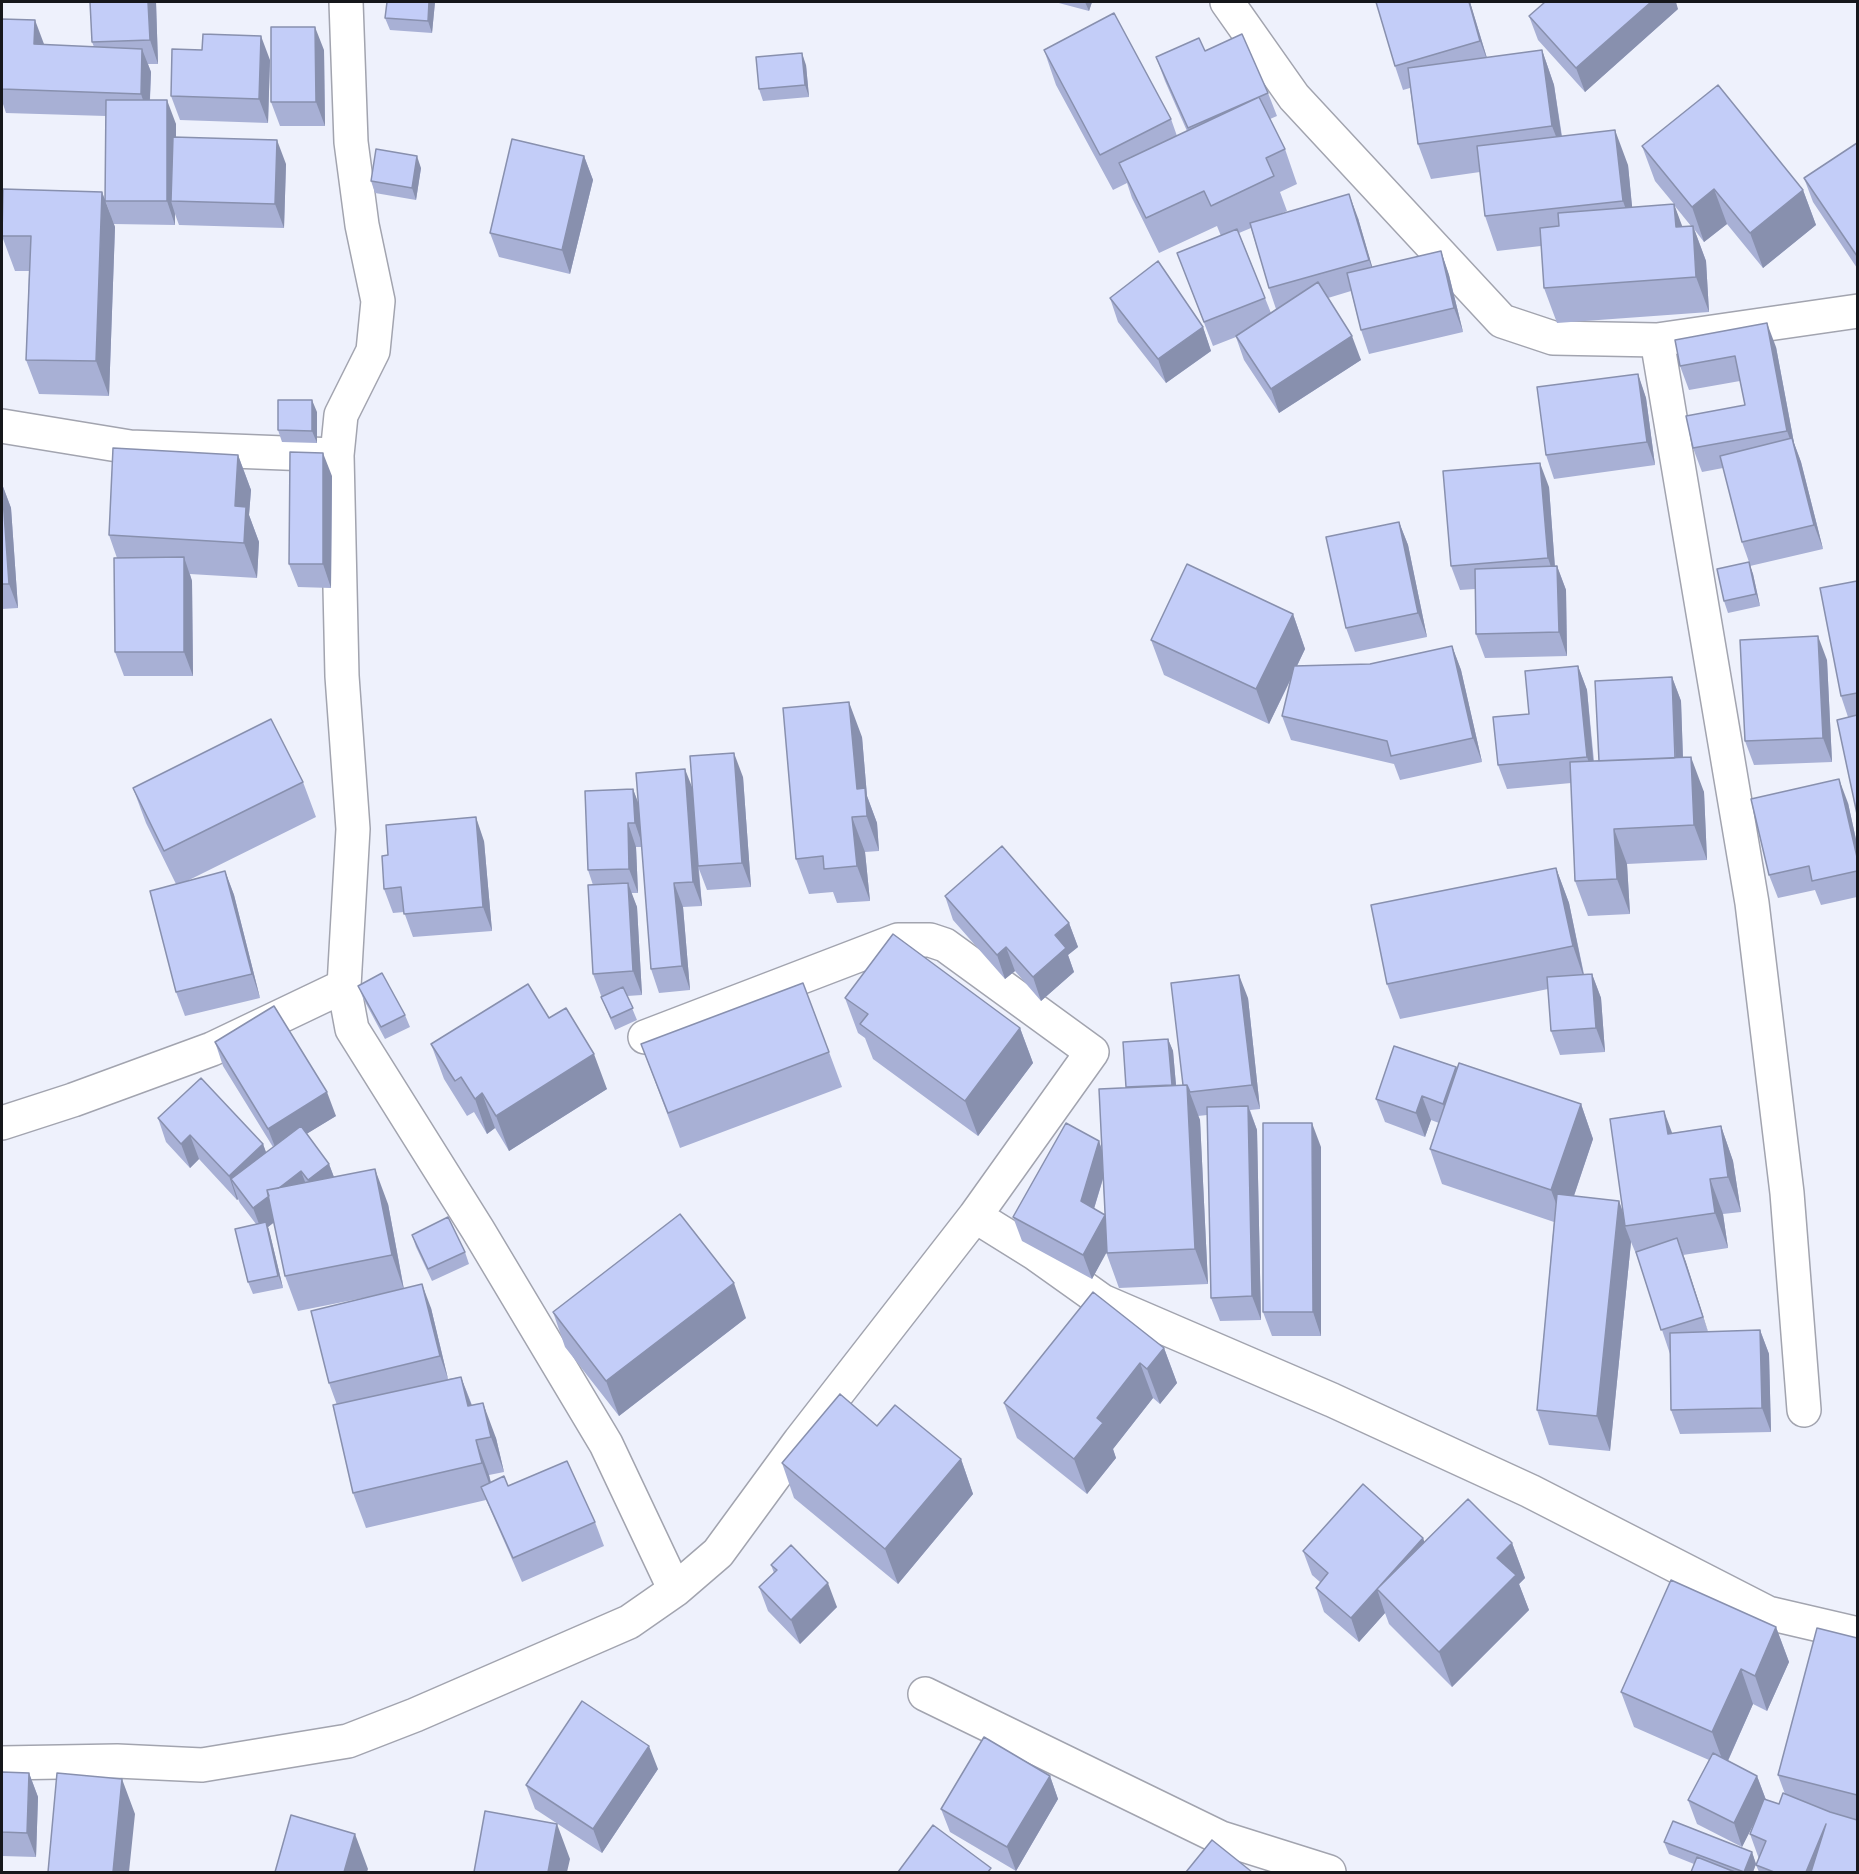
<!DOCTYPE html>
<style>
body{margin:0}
#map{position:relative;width:1859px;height:1874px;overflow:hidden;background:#eef1fc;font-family:"Fira Sans",sans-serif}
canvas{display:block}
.frame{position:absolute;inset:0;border:3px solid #16171b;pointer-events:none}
</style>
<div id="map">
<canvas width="1859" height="1874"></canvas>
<div class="frame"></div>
</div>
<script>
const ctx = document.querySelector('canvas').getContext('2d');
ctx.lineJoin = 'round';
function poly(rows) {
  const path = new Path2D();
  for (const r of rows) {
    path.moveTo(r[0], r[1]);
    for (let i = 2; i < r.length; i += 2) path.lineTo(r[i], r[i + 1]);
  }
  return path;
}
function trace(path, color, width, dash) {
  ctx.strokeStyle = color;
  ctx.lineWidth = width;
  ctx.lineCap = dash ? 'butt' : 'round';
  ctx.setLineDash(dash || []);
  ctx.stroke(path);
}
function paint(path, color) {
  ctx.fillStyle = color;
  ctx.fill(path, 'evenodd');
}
const street = poly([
 [346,2,351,142,362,225,378,301,373,351,341,415,337,455,342,676,353,829,344,986,352,1029,478,1230,606,1444,675,1590],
 [1227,2,1294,97,1502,321,1553,338,1657,340,1858,311],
 [1657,340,1752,903,1787,1193,1804,1410],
 [2,426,130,447,335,455],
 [645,1037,898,940,930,940,945,945,1092,1052,975,1216],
 [2,1123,73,1100,212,1049,344,986],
 [925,1694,1221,1838,1329,1872],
 [2,1763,117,1761,202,1765,348,1741,415,1715,629,1622,675,1590,718,1553,800,1441,975,1216,1036,1254,1102,1301,1332,1400,1530,1491,1768,1613,1858,1634]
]);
const wall = poly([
 [90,2,156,2,158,64,148,64,151,72,150,100,176,124,176,137,286,164,284,228,179,225,175,214,175,225,114,224,105,201,106,116,6,113,2,101,2,19,44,45,94,47,92,42],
 [435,2,432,33,390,30,385,18],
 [1055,2,1092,2,1089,11],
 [1470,2,1487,58,1542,50,1554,85,1562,136,1628,165,1632,208,1674,204,1655,181,1642,146,1803,190,1816,225,1763,268,1727,224,1704,242,1694,229,1706,261,1709,312,1557,323,1544,288,1541,246,1497,251,1485,216,1480,172,1431,179,1418,144,1410,88,1403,90,1395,66],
 [1674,205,1691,226,1682,227],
 [1678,9,1585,92,1538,40,1529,16],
 [202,50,270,60,268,123,180,120,171,96],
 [324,50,325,126,280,126,271,102],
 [1044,50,1171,119,1177,136,1187,131,1165,81,1156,57,1205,51,1268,93,1277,116,1270,119,1285,149,1297,184,1280,192,1287,211,1280,214,1358,218,1372,267,1441,251,1449,275,1463,332,1369,354,1361,330,1351,291,1328,298,1361,360,1279,413,1244,360,1236,337,1213,346,1177,253,1221,236,1217,226,1159,253,1132,198,1127,183,1113,190,1056,85],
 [1251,228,1269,288,1276,309,1271,313,1239,233],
 [806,65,809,97,763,101,759,89],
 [1857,143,1857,268,1813,202,1804,178],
 [584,156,593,180,570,274,499,257,490,233],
 [421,168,416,200,375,193,371,181],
 [102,192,115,227,109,396,39,394,26,360,29,271,15,271,2,236],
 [1110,298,1203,327,1211,351,1166,383,1118,322],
 [1776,347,1794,443,1801,462,1823,549,1750,566,1753,574,1760,606,1728,613,1724,601,1749,562,1742,542,1723,468,1702,472,1693,448,1745,405,1740,381,1689,390,1680,366],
 [1638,374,1646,398,1655,465,1554,479,1546,455],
 [317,412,317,443,282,442,278,430],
 [238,455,251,490,249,515,259,542,257,578,190,574,192,581,193,676,124,676,115,652,117,558,109,535],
 [332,476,331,588,298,587,289,564],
 [2,484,11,508,18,608,2,609],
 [1549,487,1555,567,1557,566,1566,590,1567,656,1485,658,1476,634,1475,589,1460,590,1451,566],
 [1399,522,1408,545,1427,637,1355,652,1346,628],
 [1857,581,1857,814,1848,717,1841,696],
 [1293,614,1305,649,1297,666,1370,664,1452,646,1461,670,1482,762,1400,780,1394,764,1291,740,1282,716,1292,677,1269,724,1164,675,1151,640],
 [1827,660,1832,762,1754,765,1745,741],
 [1578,666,1587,690,1594,761,1599,761,1672,677,1681,701,1683,758,1704,792,1707,860,1627,864,1630,914,1588,916,1575,881,1571,783,1507,789,1498,765,1529,714],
 [862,737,867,796,877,823,879,851,865,852,870,901,837,903,833,892,809,894,796,859],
 [743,777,751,887,707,890,699,869,702,906,683,907,690,990,659,993,651,969,642,847,636,847,638,893,631,893,637,907,642,995,627,996,637,1020,615,1030,606,1009,593,974,593,885,588,870,633,789,638,803],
 [303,782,316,817,187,881,225,871,234,895,260,998,185,1016,176,992,176,884,146,823,133,788],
 [1848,803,1857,844,1857,897,1821,905,1815,890,1778,898,1769,875],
 [484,841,492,931,413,937,404,912,393,913,384,889],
 [1556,868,1569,903,1584,974,1592,974,1601,998,1605,1052,1560,1055,1551,1031,1548,989,1400,1019,1387,984],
 [945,896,1069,923,1078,947,1068,955,1074,972,1041,1001,1015,971,1005,979,953,920],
 [358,986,405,1015,410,1027,385,1039,363,998],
 [845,998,1020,1028,1033,1063,978,1136,873,1059,865,1038,858,1033],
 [1248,998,1260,1109,1250,1110,1257,1130,1261,1320,1220,1321,1211,1298,1207,1115,1198,1116,1200,1120,1208,1284,1119,1288,1106,1252,1092,1279,1022,1241,1013,1217,1099,1141,1102,1151,1126,1087,1168,1039,1173,1051,1176,1085,1183,1085],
 [1103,1179,1105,1215,1094,1209],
 [549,1018,607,1089,509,1151,495,1128,487,1134,474,1112,467,1116,444,1079,431,1044],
 [215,1042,336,1116,306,1134,329,1164,334,1177,388,1204,404,1289,431,1308,448,1379,461,1377,472,1405,496,1438,504,1472,489,1475,491,1482,508,1486,595,1522,604,1546,522,1582,486,1500,366,1528,353,1493,337,1405,329,1383,368,1297,298,1311,285,1276,274,1222,268,1227,270,1234,283,1288,253,1294,248,1282,256,1224,240,1203,238,1199,237,1200,199,1159,190,1168,166,1142,158,1118,263,1144,266,1153,273,1147,223,1066],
 [641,1044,829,1052,842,1087,680,1148],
 [1456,1067,1457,1069,1581,1104,1593,1139,1574,1196,1619,1201,1623,1213,1672,1133,1721,1126,1733,1161,1741,1212,1723,1214,1728,1248,1683,1255,1708,1332,1760,1330,1769,1354,1771,1432,1680,1434,1671,1410,1670,1354,1639,1261,1631,1242,1610,1451,1549,1445,1537,1410,1554,1222,1442,1184,1430,1149,1439,1123,1431,1120,1425,1137,1385,1122,1376,1099],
 [1321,1147,1321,1336,1272,1336,1263,1312],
 [412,1235,465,1252,469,1264,432,1281,416,1247],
 [553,1312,746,1318,619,1416,565,1347],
 [1164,1348,1177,1383,1160,1404,1153,1398,1113,1449,1116,1458,1087,1494,1017,1438,1004,1403],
 [877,1426,961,1459,973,1494,898,1584,794,1498,782,1463],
 [1423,1538,1424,1542,1512,1543,1525,1578,1519,1584,1529,1610,1452,1687,1389,1624,1385,1613,1359,1642,1324,1612,1316,1588,1320,1582,1312,1575,1303,1551],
 [771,1565,837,1607,800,1644,768,1611,759,1587,774,1573],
 [1776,1627,1789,1662,1767,1711,1753,1704,1728,1761,1757,1776,1766,1800,1779,1804,1785,1794,1778,1775,1857,1638,1857,1872,1759,1872,1756,1865,1759,1859,1750,1834,1756,1818,1742,1847,1697,1824,1688,1800,1709,1760,1634,1727,1621,1692],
 [658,1769,602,1853,535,1809,526,1785],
 [2,1772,29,1773,38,1797,36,1857,2,1856],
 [1050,1776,1058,1799,1016,1871,950,1832,941,1809],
 [1664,1842,1752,1852,1756,1864,1753,1872,1691,1872,1694,1864,1669,1854]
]);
const shadedWall = poly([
 [148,2,156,2,158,64,150,40],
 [429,2,435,2,432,33,428,21],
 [1085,2,1092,2,1089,11],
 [1469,2,1470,2,1489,65,1480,41],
 [1651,2,1676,2,1678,9,1585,92,1576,68],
 [35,20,44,44,43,68,34,44],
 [315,27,324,50,325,126,316,102],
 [261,36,270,60,268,123,259,99],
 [142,49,151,72,149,118,141,94],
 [1542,50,1554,85,1565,160,1552,126],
 [802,53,806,65,809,97,805,85],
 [167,100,176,124,176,201,171,201,175,214,175,225,167,201],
 [1615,130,1628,165,1635,236,1623,201],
 [277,140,286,164,284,228,275,204],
 [417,156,421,168,416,200,412,188],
 [584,156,593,180,570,274,562,250],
 [1714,189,1727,224,1704,242,1692,207],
 [1803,190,1816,225,1763,268,1750,233],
 [102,192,115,227,109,396,96,361],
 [1349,194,1358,218,1377,283,1369,260],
 [1674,204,1687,239,1676,227],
 [1693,226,1706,261,1709,312,1696,277],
 [1441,251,1449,275,1463,332,1454,308],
 [1767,323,1776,347,1794,443,1801,462,1823,549,1814,525,1796,455,1787,431],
 [1203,327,1211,351,1166,383,1158,359],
 [1352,336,1361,360,1279,413,1271,389],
 [1638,374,1646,398,1655,465,1647,442],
 [312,400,317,412,317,443,312,431],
 [323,453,332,476,331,588,323,564],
 [238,455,251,490,249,515,259,542,257,578,244,543,235,506],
 [1540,463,1549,487,1556,582,1548,558],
 [2,484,11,508,18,608,9,584],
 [1399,522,1408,545,1427,637,1418,613],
 [184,557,192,581,193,676,184,652],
 [1749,562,1753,574,1760,606,1756,594],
 [1557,566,1566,590,1567,656,1559,632],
 [1293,614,1305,649,1269,724,1256,689],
 [1818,636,1827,660,1832,762,1823,738],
 [1452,646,1461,670,1482,762,1473,738],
 [1578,666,1587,690,1595,781,1587,757],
 [1672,677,1681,701,1684,790,1676,766],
 [849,702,862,737,867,796,877,823,879,851,857,789],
 [734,753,743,777,751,887,742,863],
 [1691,757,1704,792,1707,860,1694,825],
 [685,769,694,792,698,866,702,906,693,882],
 [1839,779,1848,803,1857,844,1857,857],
 [633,789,642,813,643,847,635,823],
 [476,817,484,841,492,931,483,907],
 [852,817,865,852,870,901,857,866],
 [628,823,636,847,638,893,629,869],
 [1614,829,1627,864,1630,914,1617,879],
 [1556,868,1569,903,1585,981,1573,946],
 [225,871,234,895,260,998,252,974],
 [628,883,637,907,642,995,633,971],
 [674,883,683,907,690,990,682,966],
 [1069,923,1078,947,1068,955,1074,972,1041,1001,1033,977,1055,935],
 [1006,947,1015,971,1005,979,997,955],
 [1592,974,1601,998,1605,1052,1596,1028],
 [1239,975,1248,998,1260,1109,1252,1085],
 [1020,1028,1033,1063,978,1136,965,1101],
 [1168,1039,1173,1051,1177,1097,1172,1085],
 [594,1054,607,1089,509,1151,496,1116],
 [1456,1067,1465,1091,1452,1128,1443,1104],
 [1187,1085,1200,1120,1208,1284,1195,1249],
 [327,1092,336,1116,277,1152,268,1129],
 [482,1093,495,1128,487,1134,475,1099],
 [1422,1096,1431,1120,1425,1137,1416,1113],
 [1581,1104,1593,1139,1564,1225,1551,1190],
 [1248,1106,1257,1130,1261,1320,1252,1296],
 [1664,1111,1677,1146,1668,1134],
 [1312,1123,1321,1147,1321,1336,1313,1312],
 [1721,1126,1733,1161,1741,1212,1728,1177],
 [190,1135,199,1159,190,1168,181,1144],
 [1099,1141,1107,1165,1089,1225,1081,1201],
 [263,1144,272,1168,231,1179,238,1199,237,1200,229,1176],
 [329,1164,338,1188,317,1204,308,1180],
 [375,1169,388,1204,404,1290,392,1255],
 [301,1171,310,1195,268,1227,270,1234,283,1288,253,1208],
 [1710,1179,1723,1214,1728,1248,1715,1213],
 [1619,1201,1628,1226,1625,1226,1631,1242,1610,1451,1597,1416],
 [1105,1215,1114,1239,1092,1279,1083,1255],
 [1677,1238,1686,1262,1711,1341,1703,1317],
 [734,1283,746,1318,619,1416,606,1381],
 [422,1284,431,1308,448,1379,440,1356],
 [1760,1330,1769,1354,1771,1432,1762,1408],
 [1164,1348,1177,1383,1160,1404,1147,1369],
 [1140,1363,1153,1398,1113,1449,1116,1458,1087,1494,1074,1459,1097,1418],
 [461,1377,474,1412,481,1441,468,1406],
 [483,1403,496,1438,504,1472,491,1437],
 [476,1440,489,1475,494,1498,482,1463],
 [961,1459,973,1494,898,1584,885,1549],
 [1423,1538,1431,1561,1377,1589],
 [1512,1543,1525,1578,1519,1584,1529,1610,1452,1687,1439,1652,1497,1558],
 [828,1583,837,1607,800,1644,791,1620],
 [1377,1589,1385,1613,1359,1642,1351,1618],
 [1776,1627,1789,1662,1767,1711,1755,1676],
 [1741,1669,1753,1704,1725,1767,1712,1732],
 [649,1746,658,1769,602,1853,593,1829],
 [29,1773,38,1797,36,1857,27,1833],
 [1050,1776,1058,1799,1016,1871,1007,1847],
 [1757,1776,1766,1800,1742,1847,1734,1823],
 [122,1779,135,1814,129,1872,113,1872],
 [557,1824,570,1859,567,1872,548,1872],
 [1826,1824,1825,1872,1806,1872],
 [355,1834,368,1869,367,1872,344,1872],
 [1752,1852,1756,1864,1753,1872,1744,1872]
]);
const building = poly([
 [90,2,148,2,150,40,92,42,90,2],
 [387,2,429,2,428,21,385,18,387,2],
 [1376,2,1469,2,1480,41,1395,66,1376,2],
 [1545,2,1651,2,1576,68,1529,16,1545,2],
 [1114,13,1171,119,1100,155,1044,50,1114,13],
 [2,19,35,20,34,44,142,49,141,94,2,89,2,19],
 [271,27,315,27,316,102,271,102,271,27],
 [203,34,261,36,259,99,171,96,172,49,202,50,203,34],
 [1242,34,1268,93,1188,128,1156,57,1199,38,1205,51,1242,34],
 [1542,50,1552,126,1418,144,1408,68,1542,50],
 [802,53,805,85,759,89,756,57,802,53],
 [1718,85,1803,190,1750,233,1714,189,1692,207,1642,146,1718,85],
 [1259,97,1285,149,1266,158,1274,176,1211,206,1204,191,1146,218,1119,163,1259,97],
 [106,100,167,100,167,201,105,201,106,100],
 [1615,130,1623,201,1485,216,1477,146,1615,130],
 [173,137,277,140,275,204,171,201,173,137],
 [512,139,584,156,562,250,490,233,512,139],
 [1857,143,1857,256,1804,178,1857,143],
 [376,149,417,156,412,188,371,181,376,149],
 [3,189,102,192,96,361,26,360,31,236,2,236,3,189],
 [1349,194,1369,260,1269,288,1250,223,1349,194],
 [1674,204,1676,227,1693,226,1696,277,1544,288,1540,228,1559,226,1558,213,1674,204],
 [1237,229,1265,298,1204,322,1177,253,1237,229],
 [1441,251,1454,308,1361,330,1347,273,1441,251],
 [1158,261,1203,327,1158,359,1110,298,1158,261],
 [1318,282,1352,336,1271,389,1236,336,1318,282],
 [1767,323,1787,431,1693,448,1686,416,1745,405,1735,356,1680,366,1675,340,1767,323],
 [1638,374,1647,442,1546,455,1537,387,1638,374],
 [278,400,312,400,312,431,278,430,278,400],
 [1792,438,1814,525,1742,542,1720,456,1792,438],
 [113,448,238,455,235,506,246,507,244,543,109,535,113,448],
 [290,452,323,453,323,564,289,564,290,452],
 [1540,463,1548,558,1451,566,1443,471,1540,463],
 [2,484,9,584,2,584,2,484],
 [1399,522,1418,613,1346,628,1326,537,1399,522],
 [184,557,184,652,115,652,114,558,184,557],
 [1749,562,1756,594,1724,601,1717,569,1749,562],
 [1187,564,1293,614,1256,689,1151,640,1187,564],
 [1557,566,1559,632,1476,634,1475,569,1557,566],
 [1857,581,1857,693,1841,696,1820,588,1857,581],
 [1818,636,1823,738,1745,741,1740,640,1818,636],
 [1452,646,1473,738,1391,756,1387,741,1282,716,1294,666,1370,664,1452,646],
 [1578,666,1587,757,1498,765,1493,717,1529,714,1525,671,1578,666],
 [1672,677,1675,758,1599,761,1595,681,1672,677],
 [849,702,857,789,865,788,867,816,852,817,857,866,824,869,823,856,796,859,783,708,849,702],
 [1857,715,1857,814,1837,720,1857,715],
 [271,719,303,782,164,851,133,788,271,719],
 [734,753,742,863,698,866,690,756,734,753],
 [1691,757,1694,825,1614,829,1617,879,1575,881,1570,762,1691,757],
 [685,769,693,882,674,883,682,966,651,969,636,773,685,769],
 [1839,779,1857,857,1857,871,1812,881,1809,866,1769,875,1751,799,1839,779],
 [633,789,635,823,628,823,629,869,588,870,585,791,633,789],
 [476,817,483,907,404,914,401,887,384,889,382,856,388,855,386,825,476,817],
 [1002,846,1069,923,1055,935,1066,948,1033,977,1006,947,997,955,945,896,1002,846],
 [1556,868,1573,946,1387,984,1371,905,1556,868],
 [225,871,252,974,176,992,150,891,225,871],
 [628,883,633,971,593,974,588,885,628,883],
 [893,934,1020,1028,965,1101,860,1024,868,1014,845,998,893,934],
 [382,973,405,1015,381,1027,358,986,382,973],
 [1592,974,1596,1028,1551,1031,1547,977,1592,974],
 [1239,975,1252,1085,1190,1092,1187,1085,1183,1085,1171,983,1239,975],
 [803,983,829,1052,668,1113,641,1044,803,983],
 [528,984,549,1018,566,1008,594,1054,496,1116,482,1093,475,1099,461,1077,455,1081,431,1044,528,984],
 [623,987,633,1008,611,1018,601,997,623,987],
 [274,1006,327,1092,268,1129,215,1042,274,1006],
 [1168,1039,1172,1085,1126,1087,1123,1042,1168,1039],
 [1394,1046,1456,1067,1443,1104,1422,1096,1416,1113,1376,1099,1394,1046],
 [1459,1063,1581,1104,1551,1190,1430,1149,1459,1063],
 [201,1078,263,1144,229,1176,190,1135,181,1144,158,1118,201,1078],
 [1187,1085,1195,1249,1107,1253,1099,1089,1187,1085],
 [1248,1106,1252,1296,1211,1298,1207,1107,1248,1106],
 [1664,1111,1668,1134,1721,1126,1728,1177,1710,1179,1715,1213,1625,1226,1610,1119,1664,1111],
 [1066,1123,1099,1141,1081,1201,1105,1215,1083,1255,1013,1217,1066,1123],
 [1263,1123,1312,1123,1313,1312,1263,1312,1263,1123],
 [301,1126,329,1164,308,1180,301,1171,279,1188,267,1190,269,1196,253,1208,231,1179,301,1126],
 [375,1169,392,1255,285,1276,267,1190,375,1169],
 [1557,1194,1619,1201,1597,1416,1537,1410,1557,1194],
 [680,1214,734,1283,606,1381,553,1312,680,1214],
 [448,1217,465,1252,428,1269,412,1235,448,1217],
 [266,1222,278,1276,248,1282,235,1229,266,1222],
 [1677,1238,1703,1317,1661,1330,1636,1252,1677,1238],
 [422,1284,440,1356,329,1383,311,1311,422,1284],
 [1093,1292,1164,1348,1147,1369,1140,1363,1097,1418,1103,1423,1074,1459,1004,1403,1093,1292],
 [1760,1330,1762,1408,1671,1410,1670,1333,1760,1330],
 [461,1377,468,1406,483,1403,491,1437,476,1440,482,1463,353,1493,333,1405,461,1377],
 [840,1394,877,1426,895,1405,961,1459,885,1549,782,1463,840,1394],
 [567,1461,595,1522,513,1558,481,1487,504,1476,508,1486,567,1461],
 [1363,1484,1423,1538,1351,1618,1316,1588,1328,1573,1303,1551,1363,1484],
 [1468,1499,1512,1543,1497,1558,1516,1575,1439,1652,1377,1589,1468,1499],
 [791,1545,828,1583,791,1620,759,1587,777,1570,771,1565,791,1545],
 [1671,1580,1776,1627,1755,1676,1741,1669,1712,1732,1621,1692,1671,1580],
 [1817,1628,1857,1638,1857,1795,1778,1775,1817,1628],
 [582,1701,649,1746,593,1829,526,1785,582,1701],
 [984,1737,1050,1776,1007,1847,941,1809,984,1737],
 [1713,1753,1757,1776,1734,1823,1688,1800,1713,1753],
 [2,1772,29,1773,27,1833,2,1832,2,1772],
 [57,1773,122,1779,113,1872,48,1872,57,1773],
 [1783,1793,1830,1812,1857,1820,1857,1872,1811,1872,1826,1824,1806,1872,1774,1872,1756,1865,1766,1841,1750,1834,1764,1799,1779,1804,1783,1793],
 [485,1811,557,1824,548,1872,474,1872,485,1811],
 [291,1815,355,1834,344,1872,275,1872,291,1815],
 [1673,1821,1752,1852,1744,1872,1664,1842,1673,1821],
 [933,1825,991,1868,988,1872,898,1872,933,1825],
 [1212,1840,1252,1872,1186,1872,1212,1840],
 [1697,1857,1735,1872,1691,1872,1697,1857]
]);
trace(street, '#a2a4af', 36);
trace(street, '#fff', 33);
paint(wall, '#a8b0d5');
paint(shadedWall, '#8890ae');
paint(building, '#c3cdf8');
trace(building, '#8890ae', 1.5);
</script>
